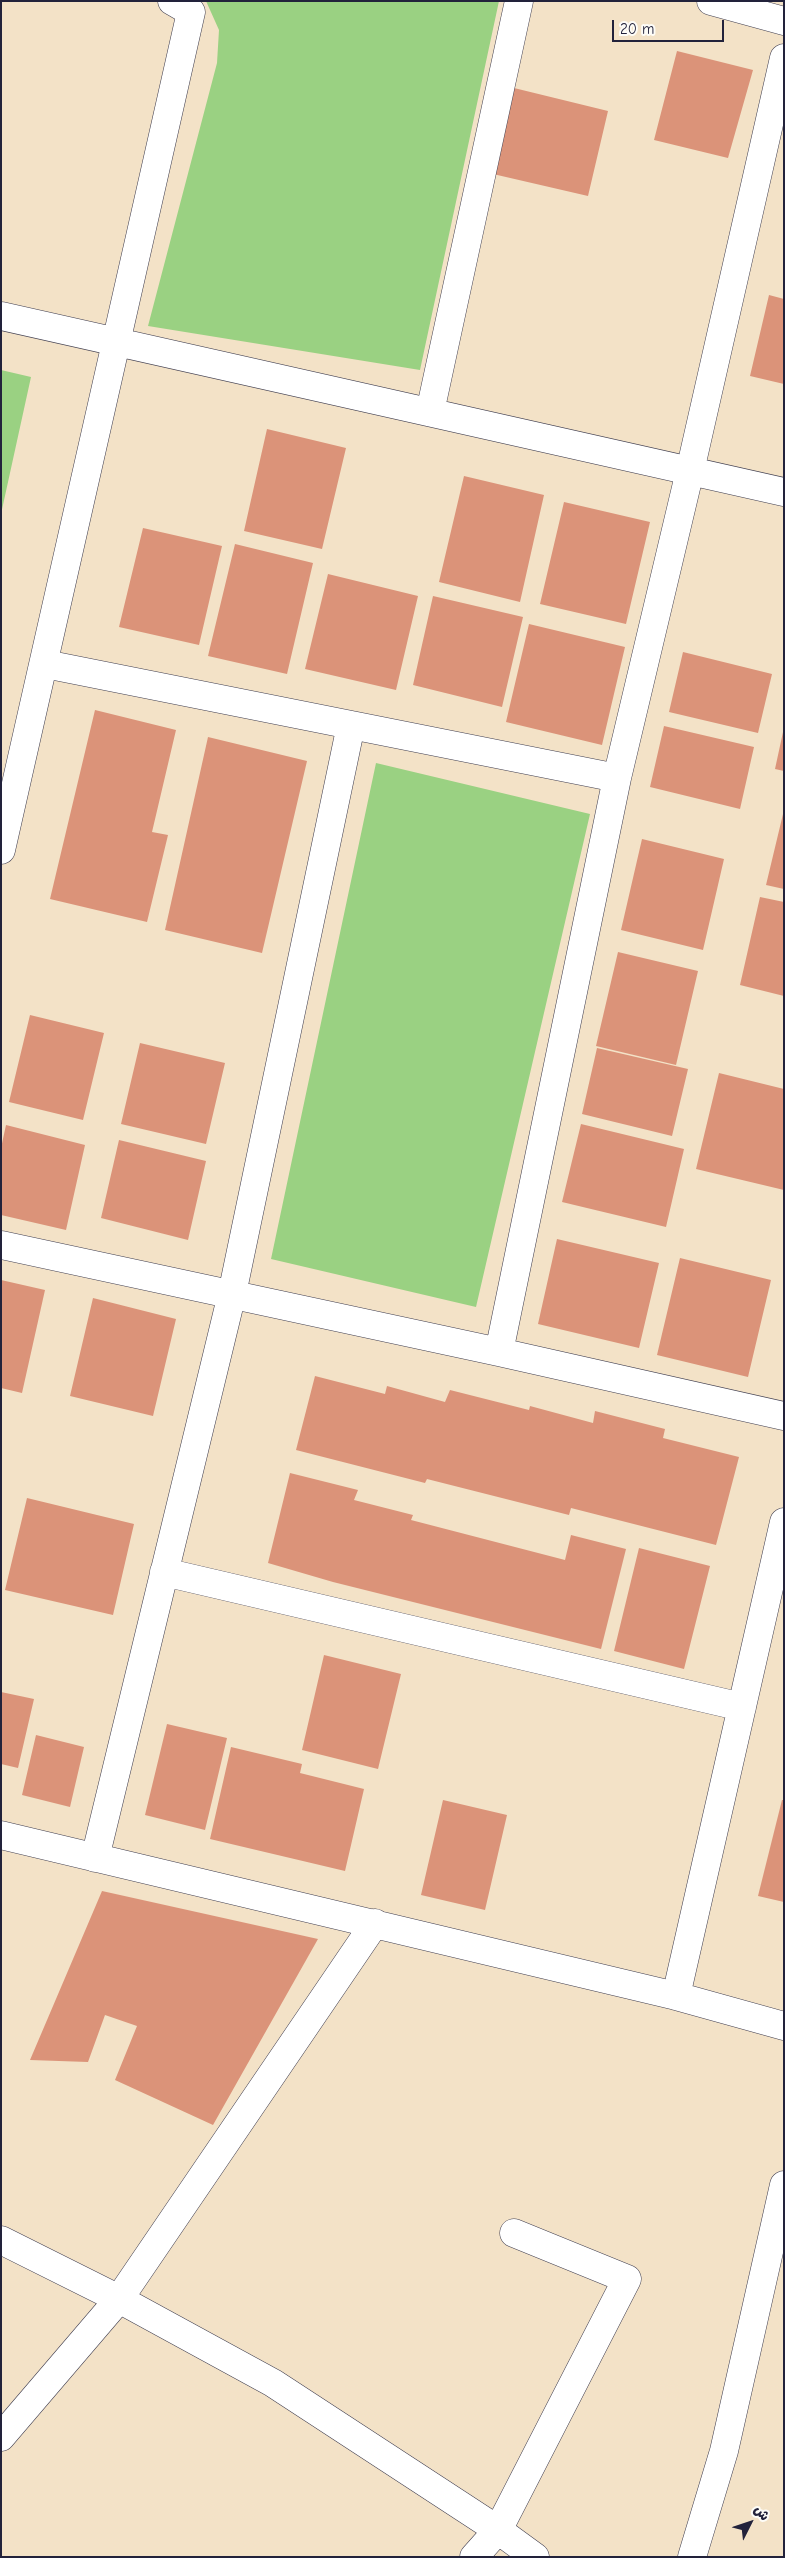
<!DOCTYPE html>
<meta charset="utf-8">
<style>
body{margin:0}
#map{position:relative;width:785px;height:2558px;overflow:hidden;background:#f3e2c7;font-family:"Comic Neue","Playpen Sans Arabic",sans-serif}
canvas{display:block}
.frame{position:absolute;inset:0;border:2px solid #22223b;pointer-events:none}
.north{position:absolute;left:725px;top:2498px;width:50px;height:50px;-webkit-text-stroke:4px #fdfcf7;paint-order:stroke;rotate:49deg;font-size:14px;font-weight:700;line-height:20px;text-align:center;color:#22223b}
.north::after{content:'';display:block;margin:auto;width:18px;height:22px;background:#22223b;clip-path:polygon(50% 0,100% 100%,50% 72%,0 100%)}
.scale{position:absolute;left:612px;top:20px;width:112px;height:22px;box-sizing:border-box;border:2px solid #22223b;border-top:0;padding-left:6px;font-size:15px;line-height:18px;white-space:nowrap;color:#22223b;-webkit-text-stroke:4px #fdfcf7;paint-order:stroke}
</style>
<div id="map">
<canvas width="785" height="2558"></canvas>
<div class="frame"></div>
<div class="north">ش</div>
<div class="scale">20 m</div>
</div>
<script>
const ctx = document.querySelector('canvas').getContext('2d');
ctx.lineJoin = 'round';
function paint(path, color) {
  ctx.fillStyle = color;
  ctx.fill(path, 'evenodd');
}
function poly(rows) {
  const path = new Path2D();
  for (const r of rows) {
    path.moveTo(r[0], r[1]);
    for (let i = 2; i < r.length; i += 2) path.lineTo(r[i], r[i + 1]);
  }
  return path;
}
function trace(path, color, width, dash) {
  ctx.strokeStyle = color;
  ctx.lineWidth = width;
  ctx.lineCap = dash ? 'butt' : 'round';
  ctx.setLineDash(dash || []);
  ctx.stroke(path);
}
const green = poly([
 [206,1,499,1,420,370,148,326,217,63,219,30],
 [1,370,31,377,1,514],
 [376,763,590,814,476,1307,271,1259]
]);
const building = poly([
 [677,51,753,70,728,158,654,140],
 [514,88,608,111,588,196,493,174],
 [769,295,784,299,784,384,750,376],
 [267,429,346,448,322,549,244,531],
 [464,476,544,495,520,602,439,582],
 [564,502,650,522,626,624,540,604],
 [143,528,222,546,199,645,119,627],
 [235,544,313,563,287,674,208,656],
 [328,574,418,596,396,690,305,669],
 [433,596,523,617,502,707,413,685],
 [529,624,625,647,602,745,506,722],
 [683,652,772,674,758,733,669,712],
 [95,710,176,730,152,832,168,835,147,922,50,899],
 [664,726,754,747,740,809,650,787],
 [783,732,784,732,784,771,775,769],
 [208,737,307,761,262,953,165,930],
 [783,814,784,814,784,889,766,885],
 [642,839,724,859,703,950,621,930],
 [760,897,784,902,784,996,740,985],
 [618,952,698,971,676,1065,596,1046],
 [30,1015,104,1033,83,1120,9,1102],
 [140,1043,225,1063,206,1144,121,1124],
 [597,1048,688,1069,672,1136,582,1114],
 [719,1073,784,1089,784,1190,696,1169],
 [581,1124,684,1149,666,1227,562,1202],
 [6,1125,85,1145,66,1230,1,1215,1,1148],
 [119,1140,206,1161,188,1240,101,1218],
 [557,1239,659,1263,639,1348,538,1324],
 [680,1258,771,1280,748,1377,657,1355],
 [1,1280,45,1290,22,1393,1,1388],
 [93,1298,176,1319,153,1416,70,1396],
 [315,1376,385,1394,387,1386,445,1402,450,1390,529,1410,530,1406,593,1423,595,1411,665,1429,663,1438,739,1457,716,1545,571,1508,569,1515,427,1479,425,1483,296,1450],
 [290,1473,358,1490,354,1500,413,1515,411,1520,565,1560,571,1535,626,1549,601,1649,333,1582,268,1563],
 [27,1498,134,1524,113,1615,5,1590],
 [639,1548,710,1566,684,1669,614,1651],
 [324,1655,401,1674,378,1769,302,1750],
 [1,1692,34,1699,18,1768,1,1764],
 [167,1724,227,1738,205,1830,145,1815],
 [36,1735,84,1747,70,1807,22,1795],
 [231,1747,302,1764,300,1773,364,1789,345,1871,210,1839],
 [443,1800,507,1815,485,1910,421,1895],
 [782,1800,784,1800,784,1902,758,1896],
 [102,1891,318,1939,213,2125,115,2080,137,2026,105,2015,88,2062,30,2060]
]);
const street = poly([
 [711,1,784,21],
 [1,316,784,492],
 [430,412,519,1],
 [45,664,617,778],
 [1,850,191,12,172,1],
 [1,1245,499,1352,784,1416],
 [499,1352,617,778,690,471,784,58],
 [164,1572,742,1707],
 [1,1835,676,1996,784,2026],
 [95,1858,232,1294,351,725],
 [676,1996,784,1522],
 [1,2240,119,2299,273,2383,498,2530,535,2557],
 [1,2437,119,2299,375,1923],
 [474,2557,498,2530,627,2279,514,2233],
 [692,2557,724,2451,784,2185]
]);
paint(green, '#9ad182');
paint(building, '#db9379');
trace(street, '#413f50', 29);
trace(street, '#fff', 28);
</script>
